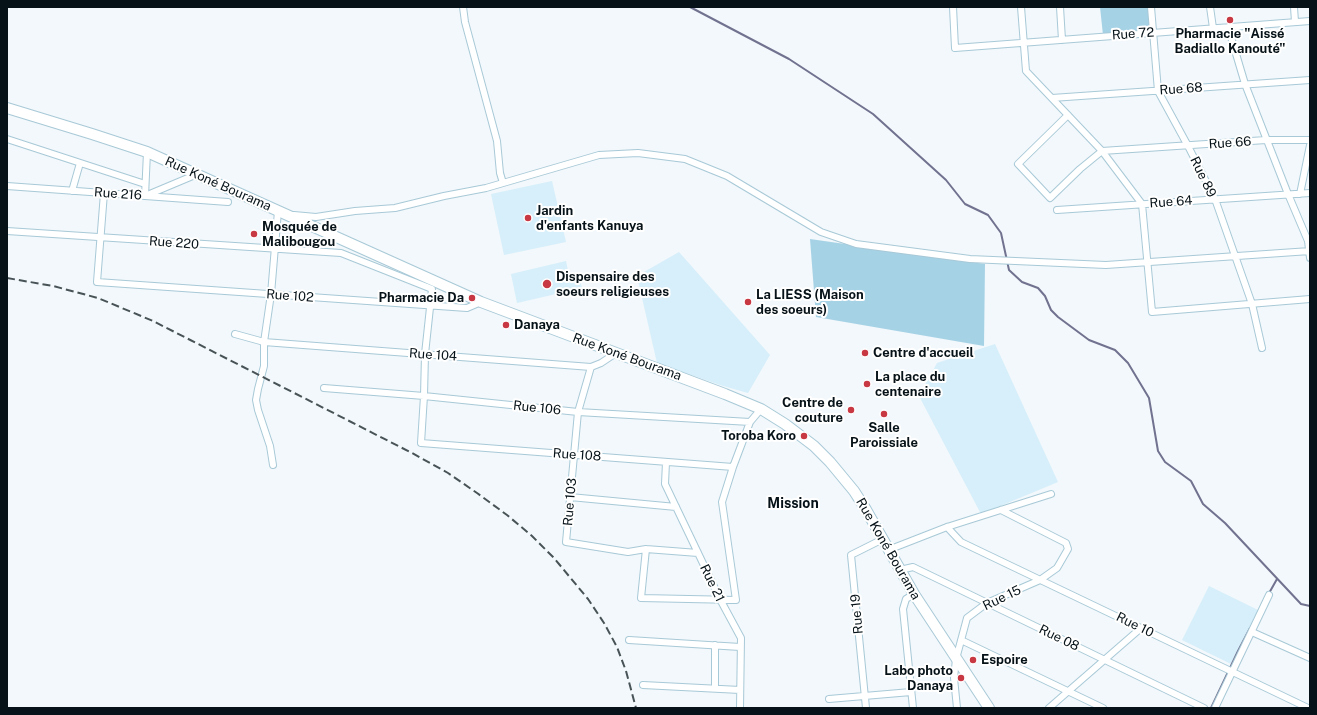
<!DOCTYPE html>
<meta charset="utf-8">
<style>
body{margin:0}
#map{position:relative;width:1317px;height:715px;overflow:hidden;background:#f2f8fb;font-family:"Public Sans",sans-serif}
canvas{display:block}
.frame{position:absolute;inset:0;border:8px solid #061217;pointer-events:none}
</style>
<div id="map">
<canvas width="1317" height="715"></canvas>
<div class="frame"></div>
</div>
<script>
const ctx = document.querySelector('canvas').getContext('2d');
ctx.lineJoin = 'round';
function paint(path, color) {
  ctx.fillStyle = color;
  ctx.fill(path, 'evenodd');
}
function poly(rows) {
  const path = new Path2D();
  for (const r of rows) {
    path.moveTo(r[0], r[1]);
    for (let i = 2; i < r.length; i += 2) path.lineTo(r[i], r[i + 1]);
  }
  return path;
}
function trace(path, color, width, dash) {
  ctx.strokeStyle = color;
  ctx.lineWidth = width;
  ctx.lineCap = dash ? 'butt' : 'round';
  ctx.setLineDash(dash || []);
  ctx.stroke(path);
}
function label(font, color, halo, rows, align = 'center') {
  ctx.font = font + ' "Public Sans",sans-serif';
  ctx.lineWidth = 4;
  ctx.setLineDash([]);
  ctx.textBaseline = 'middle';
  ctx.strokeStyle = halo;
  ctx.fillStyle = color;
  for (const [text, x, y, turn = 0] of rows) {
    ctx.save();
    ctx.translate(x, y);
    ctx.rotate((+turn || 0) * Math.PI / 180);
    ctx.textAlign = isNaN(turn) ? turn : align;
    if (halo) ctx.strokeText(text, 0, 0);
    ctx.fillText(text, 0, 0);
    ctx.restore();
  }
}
const built = poly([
 [552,181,566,242,504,255,491,194],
 [679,252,770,355,748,393,720,385,657,363,637,276],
 [566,261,570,280,580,279,582,288,517,303,511,274],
 [995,344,1058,482,981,514,919,396,937,363],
 [1209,586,1258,610,1231,664,1182,640]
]);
const green = poly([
 [1100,7,1151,7,1154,30,1103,35],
 [810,239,985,264,984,346,816,317]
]);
const stream = poly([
 [690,7,789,59,873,114,946,180,965,204,988,215,1001,233,1009,270,1022,282,1038,288,1045,296,1051,310,1058,317,1089,340,1115,350,1128,363,1149,398,1158,451,1165,462,1191,481,1203,504,1225,523,1301,604,1310,606],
 [1268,595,1277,579],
 [1211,708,1238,651,1250,628]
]);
const minor = poly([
 [463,7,465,22,497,141,500,173,503,183],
 [953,7,955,48,1310,21],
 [1021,7,1026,71,1102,151,1142,204,1152,312,1310,299],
 [1060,7,1062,40],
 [1151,7,1158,91,1188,146,1215,199,1252,304,1262,348],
 [1210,7,1213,28],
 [1294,7,1295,22],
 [1228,27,1245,84,1288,194,1308,241,1310,258],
 [1052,98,1310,80],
 [1068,115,1018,164,1050,198,1080,169,1102,151,1266,140,1310,140],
 [7,139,145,184],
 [147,152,145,196,195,175],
 [7,186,228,202],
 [72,191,80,163],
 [104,193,97,282,467,308,481,302],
 [1300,194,1310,145],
 [1057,210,1310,193],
 [294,215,316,217,355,211,395,208,444,196,486,188,599,155,638,153,685,159,727,176,821,232,856,244,970,259,1106,265,1310,251],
 [7,231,341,253,432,289,425,354,424,396,421,443,733,467],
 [235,334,264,342,591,367,601,363,616,353],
 [591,367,578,412,566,542,628,552,646,549,698,553],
 [324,388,424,396,578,412,750,422],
 [666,462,665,484,721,601,741,638,740,708],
 [273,465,270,446,258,410,256,400,258,389,264,366,264,342,271,294,278,211,281,212],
 [570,497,676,507],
 [947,527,961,542,1308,708],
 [646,549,641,598,736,600,722,502,733,467,750,422,761,409],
 [888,550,947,527,1051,494],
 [900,570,913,567,1204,708],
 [1252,632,1310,658],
 [629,640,740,647],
 [961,640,1103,708],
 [643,685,740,690],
 [715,688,715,645],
 [829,699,911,692],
 [866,708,851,555,883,539],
 [913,708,903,609,906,599,914,594],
 [957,708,954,678,956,659,967,618,987,603,1040,580,1057,568,1068,549,1066,543,1064,542,1001,510],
 [1049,708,1141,628],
 [1215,708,1269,595]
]);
const trunk = poly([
 [7,108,92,134,147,152,481,302,725,394,761,409,785,424,814,446,830,462,854,491,865,508,914,594,989,708]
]);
const rail = poly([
 [7,278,53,286,98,298,153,321,412,453,448,473,477,493,507,515,532,536,554,558,588,599,604,623,617,647,626,671,636,708]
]);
const markers = [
 [1230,20,4,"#c83843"],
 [528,218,4,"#c83843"],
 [254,234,4,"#c83843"],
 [547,284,5,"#c83843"],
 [472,298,4,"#c83843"],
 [748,302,4,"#c83843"],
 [506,325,4,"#c83843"],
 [865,353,4,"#c83843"],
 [867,384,4,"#c83843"],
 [851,410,4,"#c83843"],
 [884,414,4,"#c83843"],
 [804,436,4,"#c83843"],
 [973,660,4,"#c83843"],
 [961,678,4,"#c83843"]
];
const streetNames = [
 ["Rue 72",1133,34,-4],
 ["Rue 68",1181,89,-4],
 ["Rue 66",1230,143,-4],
 ["Rue 89",1203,177,64],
 ["Rue Koné Bourama",218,184,24],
 ["Rue 216",118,194,4],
 ["Rue 64",1171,202,-4],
 ["Rue 220",174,243,4],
 ["Rue 102",290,296,4],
 ["Rue 104",433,355,4],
 ["Rue Koné Bourama",627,357,20],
 ["Rue 106",537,408,6],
 ["Rue 108",577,455,4],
 ["Rue 103",570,502,-85],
 ["Rue Koné Bourama",888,549,60],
 ["Rue 21",712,583,64],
 ["Rue 15",1002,598,-26],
 ["Rue 19",857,614,-95],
 ["Rue 10",1135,625,26],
 ["Rue 08",1059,638,26]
];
const poiNames = [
 ["Pharmacie \"Aissé",1230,34,"center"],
 ["Badiallo Kanouté\"",1230,49,"center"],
 ["Jardin",536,211],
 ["d'enfants Kanuya",536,226],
 ["Mosquée de",262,227],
 ["Malibougou",262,242],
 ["Dispensaire des",556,277],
 ["soeurs religieuses",556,292],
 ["La LIESS (Maison",756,295],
 ["des soeurs)",756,310],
 ["Pharmacie Da",464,298,"right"],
 ["Danaya",514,325],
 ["Centre d'accueil",873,353],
 ["La place du",875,377],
 ["centenaire",875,392],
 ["Centre de",843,403,"right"],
 ["couture",843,418,"right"],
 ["Salle",884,428,"center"],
 ["Paroissiale",884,443,"center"],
 ["Toroba Koro",796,436,"right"],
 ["Espoire",981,660],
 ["Labo photo",953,671,"right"],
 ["Danaya",953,686,"right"]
];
const neighbourhoodNames = [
 ["Mission",793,504]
];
paint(built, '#d6effa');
paint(green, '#a6d2e6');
trace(stream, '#71728f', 2);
trace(minor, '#a8c9d7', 8);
trace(trunk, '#a8c9d7', 12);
trace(minor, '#fff', 6);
trace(trunk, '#fff', 10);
trace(rail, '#485357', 2, [8, 4]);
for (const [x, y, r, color] of markers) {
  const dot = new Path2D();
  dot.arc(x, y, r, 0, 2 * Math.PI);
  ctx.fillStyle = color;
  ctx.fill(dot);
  trace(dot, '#fff', 1.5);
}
label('13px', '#061217', '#fff', streetNames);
label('bold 13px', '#061217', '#fff', poiNames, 'left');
label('bold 14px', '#061217', '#fff', neighbourhoodNames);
</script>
